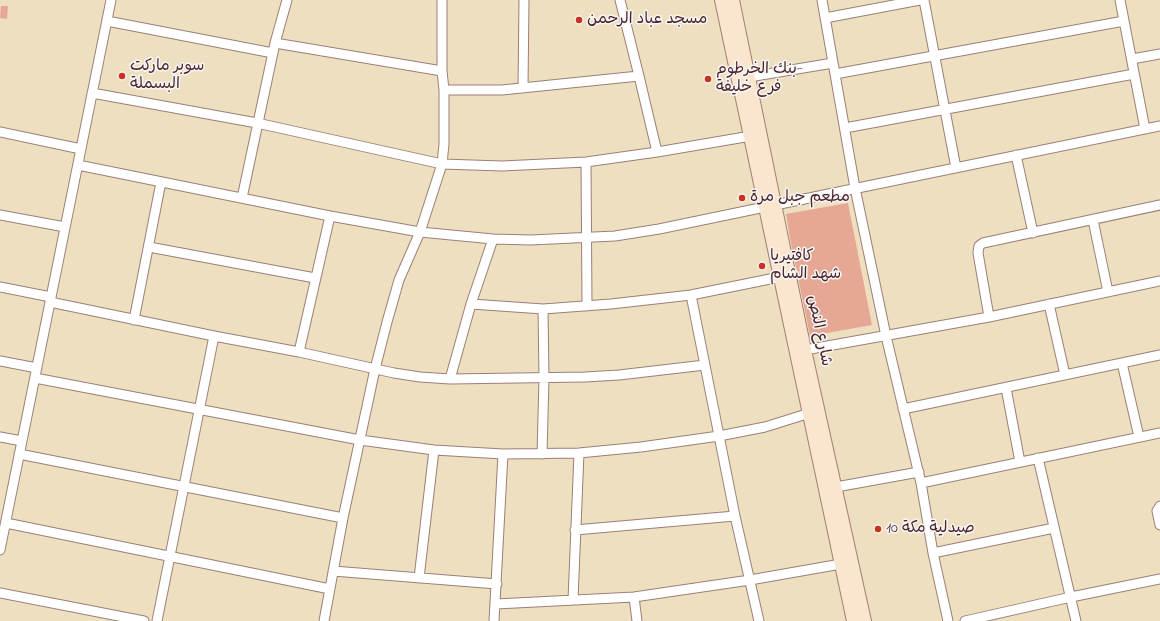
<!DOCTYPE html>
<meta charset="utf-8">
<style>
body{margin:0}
canvas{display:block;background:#eedfc0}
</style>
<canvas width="1160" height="621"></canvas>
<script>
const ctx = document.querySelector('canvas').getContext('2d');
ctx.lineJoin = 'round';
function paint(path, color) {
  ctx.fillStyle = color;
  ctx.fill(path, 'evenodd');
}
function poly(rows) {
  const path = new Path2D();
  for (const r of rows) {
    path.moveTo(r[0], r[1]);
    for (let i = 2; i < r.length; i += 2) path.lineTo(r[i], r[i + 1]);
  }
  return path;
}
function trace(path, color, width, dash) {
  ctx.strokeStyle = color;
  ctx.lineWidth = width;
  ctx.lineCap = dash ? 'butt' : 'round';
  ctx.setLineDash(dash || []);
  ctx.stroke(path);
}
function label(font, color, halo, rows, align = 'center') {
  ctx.font = font + ' "Indie Flower","Playpen Sans Arabic",sans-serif';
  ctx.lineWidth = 3;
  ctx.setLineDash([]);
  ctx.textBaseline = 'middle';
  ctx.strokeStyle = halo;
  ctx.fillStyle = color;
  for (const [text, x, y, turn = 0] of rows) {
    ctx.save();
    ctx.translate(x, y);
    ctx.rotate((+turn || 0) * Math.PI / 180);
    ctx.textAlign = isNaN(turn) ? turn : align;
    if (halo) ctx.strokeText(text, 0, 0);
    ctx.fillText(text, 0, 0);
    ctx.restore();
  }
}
const building = poly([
 [1,6,8,6,7,19,0,18],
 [848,203,872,325,810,336,790,238,786,214]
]);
const street = poly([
 [620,0,639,76],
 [822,0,855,188,886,336,921,483,933,553,948,621],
 [924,0,956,168],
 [1120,0,1145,129],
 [825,18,920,0],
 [107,21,273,53],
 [275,43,442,71],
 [1132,59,1160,54],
 [835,74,1124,21],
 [749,77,833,63],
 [523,88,524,0],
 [444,90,502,90,639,76,657,152],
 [92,93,257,123,442,164,502,166,586,162,657,152,751,136],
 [845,128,1134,74],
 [0,132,81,149],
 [1016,155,1033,233],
 [586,162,587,306],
 [78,165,330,216,420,232,493,239,531,240,615,236,659,229,765,207],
 [242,198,275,43,287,0],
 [775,205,1160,126],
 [0,215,65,227],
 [1093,220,1108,292],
 [149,247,315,278],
 [0,287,51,297],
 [691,295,735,516,759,621],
 [50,302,214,336,299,352,394,373,420,377,450,379,585,377,619,375,705,365],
 [471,304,543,309,611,304,691,295,780,277],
 [1049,304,1065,375],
 [989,317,978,253,979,246,983,243,1160,205],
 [134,320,161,182],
 [805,350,989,317,1160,281],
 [299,352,330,216],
 [0,361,37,368],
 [1122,363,1139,437],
 [35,378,360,440,434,450,503,454,579,453,641,447,719,436,765,427,813,412],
 [450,379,471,304,493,239],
 [1006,388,1020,462],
 [903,409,1160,355],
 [0,437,22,441],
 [19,454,343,518],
 [542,454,544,378,543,309],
 [1038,458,1076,621],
 [921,483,1160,433],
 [836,487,919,472],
 [1160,506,1157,511,1160,525],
 [6,523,330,589],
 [575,530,735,516],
 [0,550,111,0],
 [933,553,1054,528],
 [333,571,497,584],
 [419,578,434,450],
 [0,593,144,621],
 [634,597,637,621],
 [573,600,579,453],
 [496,604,634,597,750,580,841,564],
 [157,621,214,336],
 [324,621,343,518,375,369,387,322,399,280,420,232,442,164,444,144,444,90,442,71,442,0],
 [494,621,503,454],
 [965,621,1071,597,1160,579]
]);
const secondary = poly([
 [721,0,853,621],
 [733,0,805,350,865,621]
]);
const markers = [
 [579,20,4,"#c8321e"],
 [122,76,4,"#c8321e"],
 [708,79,4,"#c8321e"],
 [742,198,4,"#c8321e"],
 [762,266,4,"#c8321e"],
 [878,529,4,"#c8321e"]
];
const poiNames = [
 ["مسجد عباد الرحمن",587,20],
 ["سوبر ماركت",130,67],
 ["البسملة",130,85],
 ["بنك الخرطوم-",716,70],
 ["فرع خليفة",716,88],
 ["مطعم جبل مرة",750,198],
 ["كافتيريا",770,257],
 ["شهد الشام",770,275],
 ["صيدلية مكة 10",886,529]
];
const streetNames = [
 ["شارع النص",818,331,78]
];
paint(building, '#e6a894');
trace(street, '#9c7f76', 11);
trace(secondary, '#9c7f76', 14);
trace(street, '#fff', 9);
trace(secondary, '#fbe5cf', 12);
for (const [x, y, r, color] of markers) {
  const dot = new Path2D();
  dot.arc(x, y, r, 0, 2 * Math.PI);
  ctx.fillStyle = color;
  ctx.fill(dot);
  trace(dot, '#f6f6f2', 1.5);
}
label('16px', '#4a1f2b', '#f6f6f2', poiNames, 'left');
label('16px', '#4a1f2b', '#f6f6f2', streetNames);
</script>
